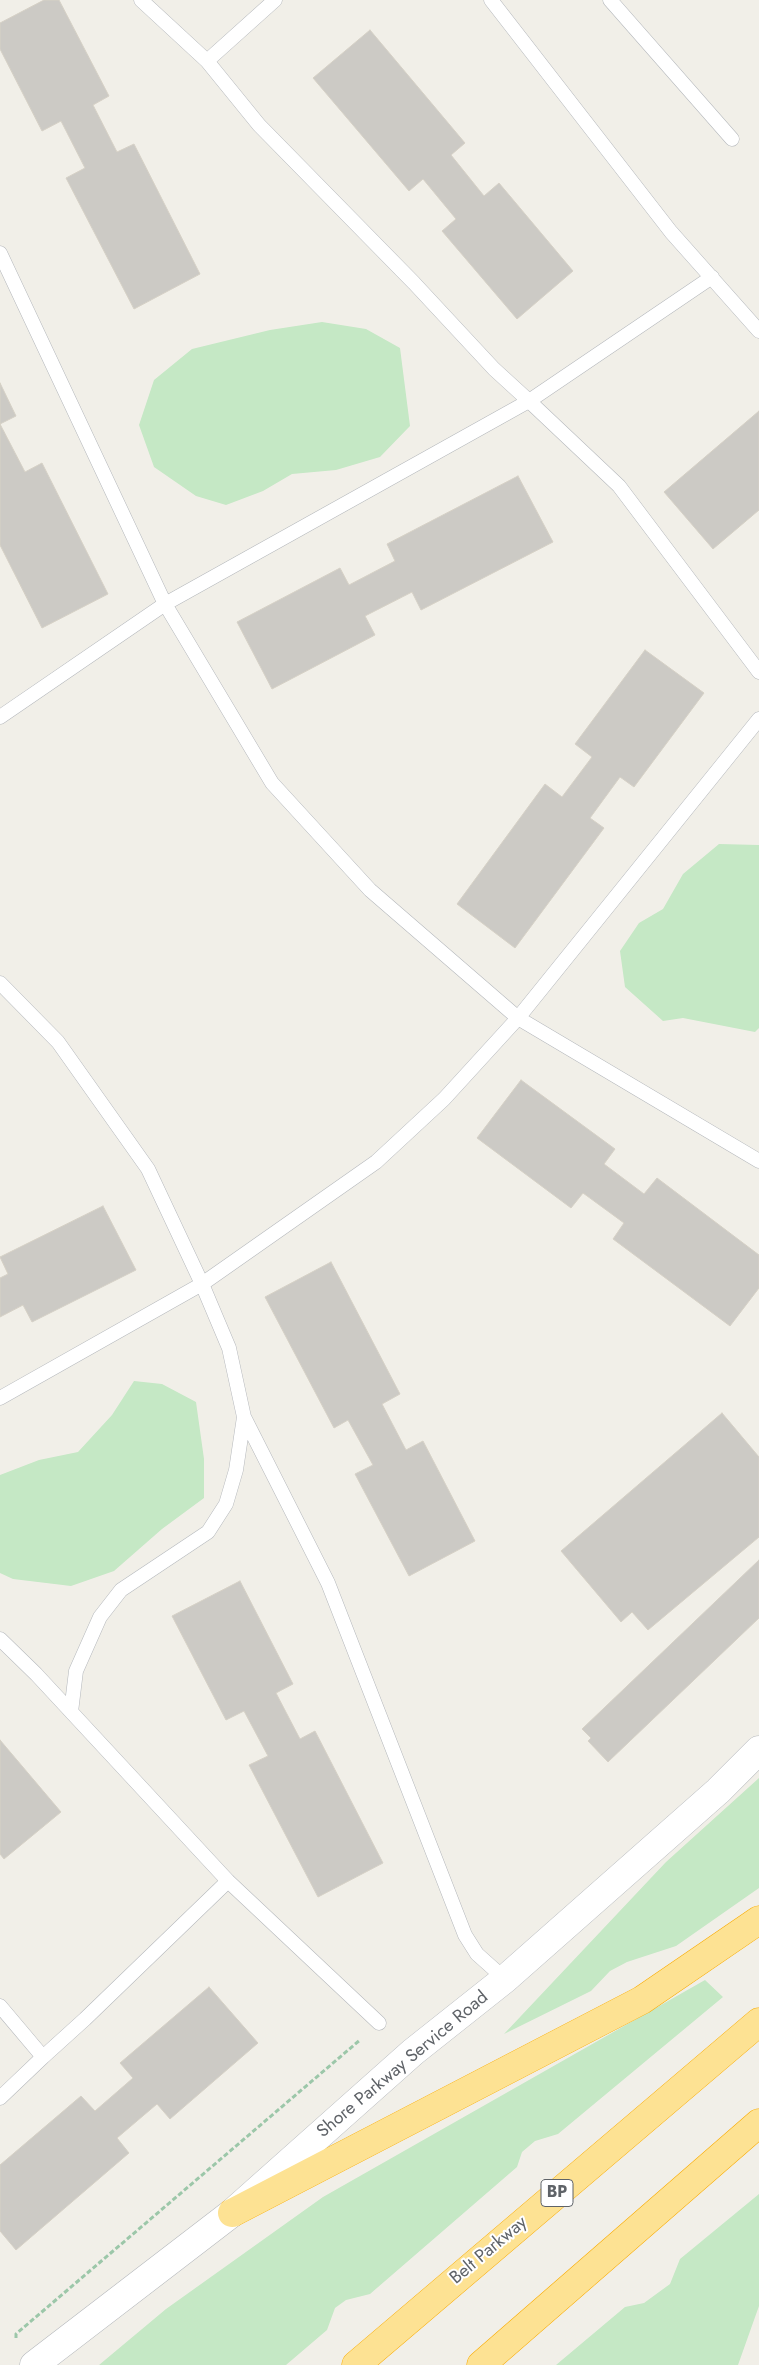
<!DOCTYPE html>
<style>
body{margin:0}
canvas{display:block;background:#f1efe8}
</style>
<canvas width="759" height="2365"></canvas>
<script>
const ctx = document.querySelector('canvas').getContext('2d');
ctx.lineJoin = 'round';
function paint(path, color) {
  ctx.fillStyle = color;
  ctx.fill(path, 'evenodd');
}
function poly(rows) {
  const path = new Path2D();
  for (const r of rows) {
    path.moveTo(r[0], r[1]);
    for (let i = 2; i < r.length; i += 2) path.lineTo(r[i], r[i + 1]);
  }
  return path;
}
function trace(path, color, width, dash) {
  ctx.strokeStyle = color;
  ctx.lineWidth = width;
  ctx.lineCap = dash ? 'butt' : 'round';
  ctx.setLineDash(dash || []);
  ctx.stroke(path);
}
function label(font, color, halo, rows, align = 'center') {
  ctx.font = font + ' Jost,sans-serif';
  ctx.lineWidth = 4;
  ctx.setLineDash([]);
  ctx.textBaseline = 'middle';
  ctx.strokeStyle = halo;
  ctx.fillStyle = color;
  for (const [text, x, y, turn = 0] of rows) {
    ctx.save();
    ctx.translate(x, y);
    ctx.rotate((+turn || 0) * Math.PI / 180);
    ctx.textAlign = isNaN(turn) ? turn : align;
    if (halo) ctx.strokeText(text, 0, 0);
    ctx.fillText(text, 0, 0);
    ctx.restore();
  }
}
const green = poly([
 [322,322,366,329,400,348,410,426,380,457,336,470,292,474,263,491,226,505,196,496,154,467,139,425,154,380,192,349,270,330],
 [719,844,759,845,759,1028,755,1032,683,1018,663,1021,625,987,620,951,639,923,663,909,683,874],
 [134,1381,162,1384,196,1402,204,1459,204,1498,162,1529,114,1571,71,1586,13,1579,0,1573,0,1475,39,1460,78,1452,112,1415],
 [759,1778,759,1888,676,1946,627,1962,610,1971,591,1991,504,2034,666,1862],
 [705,1980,723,1997,558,2134,535,2141,522,2152,517,2167,370,2294,346,2300,335,2308,327,2330,286,2365,99,2365,166,2309,323,2197],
 [759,2194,759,2306,738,2365,556,2365,625,2307,644,2303,670,2284,680,2259]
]);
const building = poly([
 [44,0,59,0,109,96,93,105,117,152,134,144,200,274,134,309,66,178,85,168,61,121,42,131,0,49,0,23,44,0],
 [370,30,465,143,451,155,484,196,499,183,573,271,517,319,442,231,456,219,423,179,409,191,313,78,370,30],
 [0,383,16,416,0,424,25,472,42,463,108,594,42,628,0,545,0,383],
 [759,411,759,510,713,549,664,492,759,411],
 [518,476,553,542,421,610,412,592,365,616,375,635,272,689,237,622,340,568,349,585,395,561,387,544,518,476],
 [645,650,704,693,634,787,620,777,590,818,604,828,515,948,457,904,545,784,562,797,592,757,575,744,645,650],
 [521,1080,615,1149,604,1164,644,1194,657,1178,759,1255,759,1288,730,1326,613,1239,624,1223,583,1193,571,1208,477,1138,521,1080],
 [103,1206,136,1270,32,1322,23,1305,0,1317,0,1278,8,1274,0,1257,103,1206],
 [331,1262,400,1394,382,1404,406,1450,423,1441,475,1541,409,1576,355,1474,373,1465,348,1420,334,1428,265,1297,331,1262],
 [722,1413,759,1457,759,1537,648,1630,632,1612,621,1622,561,1551,722,1413],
 [759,1560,759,1618,608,1762,588,1741,591,1738,582,1729,759,1560],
 [240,1581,293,1684,276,1693,300,1739,315,1731,383,1863,318,1897,249,1765,268,1756,244,1711,226,1720,172,1616,240,1581],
 [0,1740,61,1812,4,1859,0,1854,0,1740],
 [209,1987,258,2043,170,2119,157,2104,117,2138,129,2153,16,2250,0,2231,0,2165,81,2096,95,2111,133,2078,120,2063,209,1987]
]);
const path = poly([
 [16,2338,16,2334,360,2040]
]);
const lane = poly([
 [141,0,207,61,259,125,414,283,494,369,529,401,712,277],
 [491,0,671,232,759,331],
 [610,0,732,139],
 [207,61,275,0],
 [0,253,165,604,272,783,370,890,518,1018,759,1161],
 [0,717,165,604,529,401,619,486,759,672],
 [0,983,58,1042,148,1169,202,1284,229,1348,244,1417,236,1470,226,1504,208,1532,121,1590,100,1617,76,1671,71,1712],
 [0,1398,202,1284,376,1162,444,1099,518,1018,759,719],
 [244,1417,328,1583,465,1935,477,1954,505,1979],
 [0,1639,36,1674,228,1881,379,2023],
 [0,2006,43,2057,0,2098],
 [43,2057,85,2019,228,1881]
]);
const street = poly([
 [34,2365,232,2213,413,2052,505,1979,718,1791,759,1750]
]);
const highway = poly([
 [232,2213,642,2000,759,1920],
 [356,2365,759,2022],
 [481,2365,759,2123]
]);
const shields = [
 [557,2193,32]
];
const shieldNames = [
 ["BP",557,2193]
];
const streetNames = [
 ["Shore Parkway Service Road",403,2065,-40],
 ["Belt Parkway",489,2251,-40]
];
paint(green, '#c5e8c5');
paint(building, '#cccac5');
trace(building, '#d6d1c6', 1);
trace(lane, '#b5b8bc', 15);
trace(street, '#b5b8bc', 29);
trace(highway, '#f9ab00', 29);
trace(path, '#9cc7a9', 3, [5, 2.5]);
trace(lane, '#fff', 14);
trace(street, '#fff', 28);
trace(highway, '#fde293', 28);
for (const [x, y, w] of shields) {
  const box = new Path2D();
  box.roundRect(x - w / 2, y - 13.5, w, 27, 4);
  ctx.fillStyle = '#fff';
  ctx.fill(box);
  trace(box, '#5f6368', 1);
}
label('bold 16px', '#5f6368', null, shieldNames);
label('18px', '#5f6368', '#fff', streetNames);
</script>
